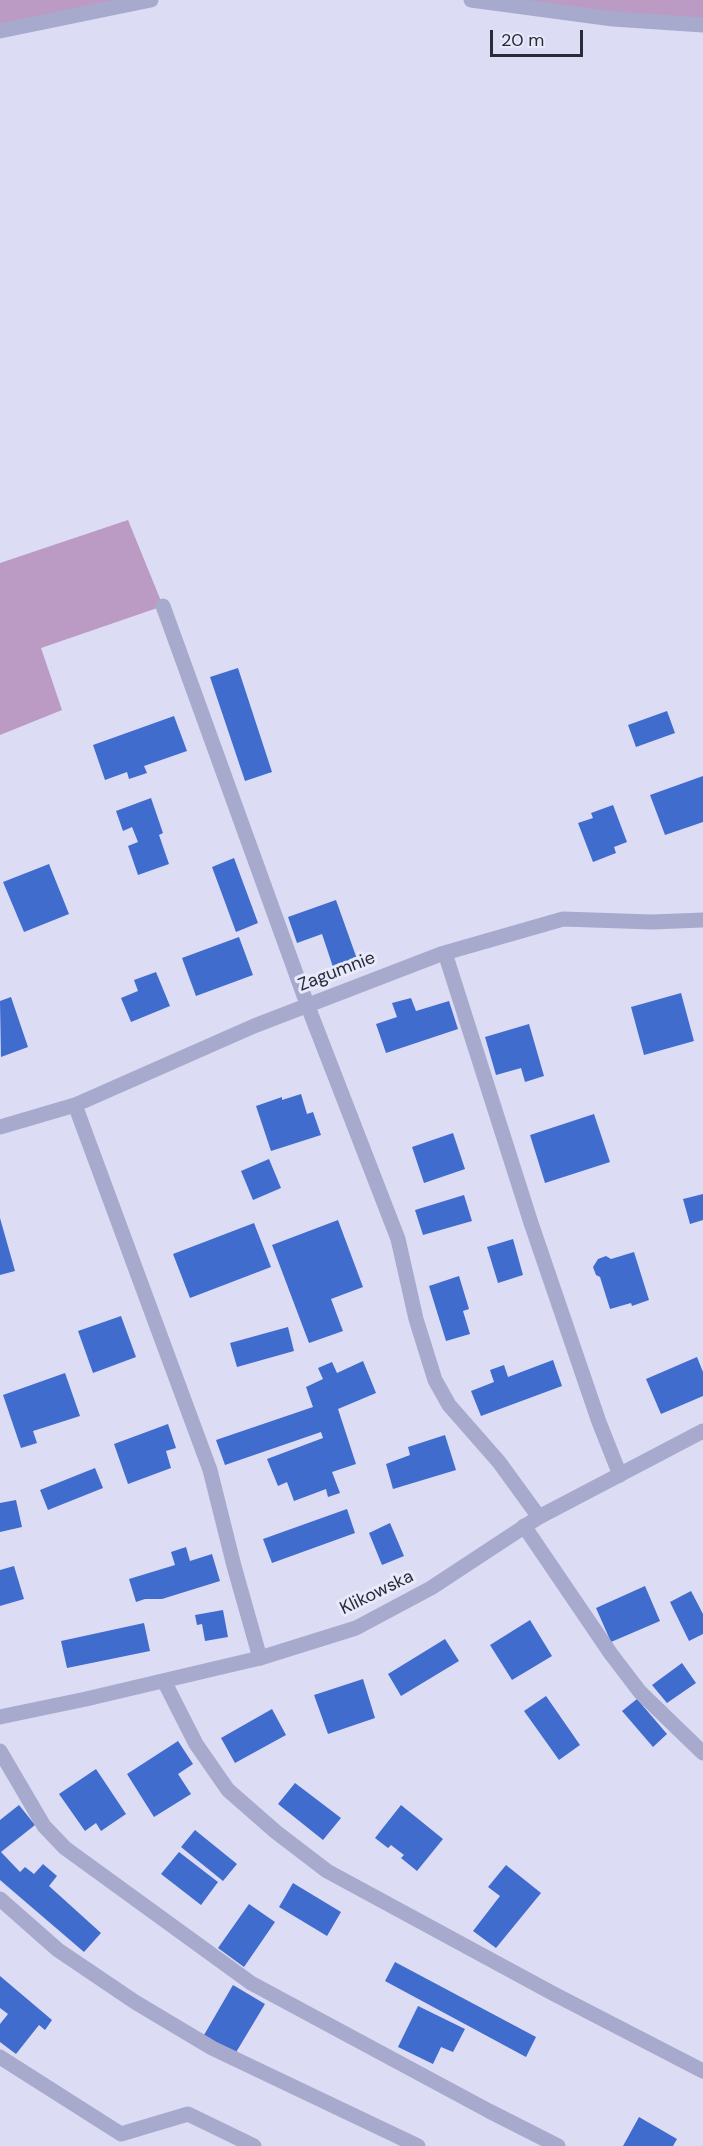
<!DOCTYPE html>
<style>
body{margin:0}
#map{position:relative;width:703px;height:2146px;overflow:hidden;background:#dcdcf4;font-family:"DM Sans",sans-serif}
canvas{display:block}
.scale{position:absolute;left:490px;top:30px;width:93px;height:27px;box-sizing:border-box;border:3px solid #282c38;border-top:0;padding-left:8px;font-size:18px;line-height:21px;white-space:nowrap;color:#282c38;-webkit-text-stroke:4px #e8e9fb;paint-order:stroke}
</style>
<div id="map">
<canvas width="703" height="2146"></canvas>
<div class="scale">20 m</div>
</div>
<script>
const ctx = document.querySelector('canvas').getContext('2d');
ctx.lineJoin = 'round';
function paint(path, color) {
  ctx.fillStyle = color;
  ctx.fill(path, 'evenodd');
}
function poly(rows) {
  const path = new Path2D();
  for (const r of rows) {
    path.moveTo(r[0], r[1]);
    for (let i = 2; i < r.length; i += 2) path.lineTo(r[i], r[i + 1]);
  }
  return path;
}
function trace(path, color, width, dash) {
  ctx.strokeStyle = color;
  ctx.lineWidth = width;
  ctx.lineCap = dash ? 'butt' : 'round';
  ctx.setLineDash(dash || []);
  ctx.stroke(path);
}
function label(font, color, halo, rows, align = 'center') {
  ctx.font = font + ' "DM Sans",sans-serif';
  ctx.lineWidth = 6;
  ctx.setLineDash([]);
  ctx.textBaseline = 'middle';
  ctx.strokeStyle = halo;
  ctx.fillStyle = color;
  for (const [text, x, y, turn = 0] of rows) {
    ctx.save();
    ctx.translate(x, y);
    ctx.rotate((+turn || 0) * Math.PI / 180);
    ctx.textAlign = isNaN(turn) ? turn : align;
    if (halo) ctx.strokeText(text, 0, 0);
    ctx.fillText(text, 0, 0);
    ctx.restore();
  }
}
const green = poly([
 [0,0,150,0,0,30],
 [471,0,703,0,703,25],
 [128,520,163,606,41,648,62,710,0,735,0,563]
]);
const building = poly([
 [238,668,272,772,245,781,210,677],
 [667,711,675,733,636,747,628,725],
 [174,716,187,751,144,766,147,773,129,779,127,772,105,780,93,745],
 [703,776,703,822,665,835,650,795],
 [151,798,163,833,159,835,169,864,138,875,128,846,138,842,132,827,123,831,116,811],
 [613,805,627,842,614,847,616,853,593,862,578,823,593,818,591,813],
 [234,858,258,923,236,932,212,867],
 [49,864,69,914,24,932,3,882],
 [336,900,357,959,333,967,322,934,297,943,288,917],
 [239,937,253,975,196,996,182,958],
 [156,972,170,1006,131,1022,121,998,138,991,134,980],
 [681,993,694,1041,644,1055,631,1007],
 [11,997,28,1047,1,1057,0,1001],
 [411,998,416,1011,449,1001,458,1029,386,1053,376,1024,397,1017,392,1003],
 [529,1024,544,1076,525,1082,521,1068,496,1075,485,1037],
 [301,1094,307,1114,313,1112,321,1135,271,1151,256,1106,282,1097,282,1100],
 [594,1114,610,1162,545,1183,530,1135],
 [453,1133,465,1169,424,1183,412,1147],
 [269,1159,281,1188,253,1200,241,1171],
 [703,1194,703,1220,690,1224,683,1199],
 [464,1195,472,1221,423,1235,415,1210],
 [0,1218,15,1271,0,1275],
 [338,1220,363,1287,331,1299,343,1331,309,1343,272,1245],
 [254,1223,271,1267,190,1298,173,1254],
 [513,1239,523,1275,498,1283,487,1247],
 [634,1252,649,1300,632,1306,631,1303,610,1309,600,1277,596,1275,593,1267,598,1259,606,1256,611,1259],
 [459,1276,469,1309,463,1311,470,1334,446,1341,429,1286],
 [121,1316,136,1357,93,1373,78,1331],
 [288,1327,294,1351,237,1367,230,1343],
 [697,1357,703,1372,703,1396,661,1414,646,1379],
 [553,1360,562,1386,481,1416,471,1391,494,1382,490,1370,504,1365,508,1377],
 [363,1361,376,1393,338,1409,356,1464,332,1472,340,1493,328,1497,326,1489,294,1501,287,1482,278,1486,267,1459,323,1438,321,1432,225,1465,216,1440,313,1407,306,1387,323,1379,318,1368,332,1362,337,1373],
 [65,1373,80,1416,33,1431,37,1443,21,1448,3,1395],
 [168,1424,176,1448,166,1451,171,1468,128,1484,114,1444],
 [445,1435,456,1470,393,1489,386,1464,410,1455,408,1447],
 [95,1468,103,1488,48,1510,40,1490],
 [16,1500,22,1527,0,1532,0,1503],
 [347,1509,355,1533,272,1563,263,1539],
 [390,1523,404,1556,382,1565,369,1533],
 [186,1547,190,1561,212,1554,220,1581,162,1599,145,1599,136,1602,129,1579,175,1565,171,1552],
 [14,1566,24,1599,0,1606,0,1570],
 [645,1586,660,1621,611,1642,596,1608],
 [691,1591,703,1614,703,1634,689,1641,670,1602],
 [223,1610,228,1637,205,1641,202,1624,197,1625,195,1615],
 [530,1620,552,1656,512,1680,490,1645],
 [144,1623,150,1651,67,1668,61,1641],
 [445,1639,459,1661,401,1696,388,1674],
 [682,1663,696,1683,667,1703,652,1685],
 [363,1679,375,1718,328,1734,314,1695],
 [546,1696,580,1745,559,1760,524,1711],
 [637,1699,667,1734,653,1747,622,1711],
 [272,1709,286,1735,235,1763,221,1738],
 [178,1741,193,1764,178,1774,191,1794,154,1817,127,1774],
 [96,1769,126,1814,101,1831,96,1823,85,1831,59,1794],
 [295,1783,341,1818,323,1840,278,1804],
 [19,1805,35,1825,1,1852,20,1872,25,1867,34,1874,43,1864,57,1876,49,1886,101,1933,84,1952,0,1880,0,1820],
 [401,1805,443,1839,417,1871,401,1858,404,1855,391,1845,388,1848,375,1838],
 [195,1830,237,1864,223,1881,181,1847],
 [179,1852,218,1882,201,1905,161,1874],
 [506,1865,541,1893,496,1948,473,1931,500,1896,488,1887],
 [293,1883,341,1912,327,1936,279,1907],
 [249,1904,275,1922,244,1967,218,1948],
 [395,1962,536,2037,526,2057,385,1981],
 [0,1976,52,2020,45,2030,39,2025,16,2054,0,2042,0,2024,8,2014,0,2008],
 [233,1985,265,2004,235,2054,204,2035],
 [418,2006,465,2029,453,2052,441,2047,433,2064,398,2047],
 [639,2117,677,2139,673,2146,623,2146]
]);
const minor = poly([
 [471,0,613,19,703,25],
 [0,31,151,0],
 [163,606,307,1004,398,1239,416,1319,435,1380,449,1405,499,1462,539,1517],
 [445,953,531,1223,599,1422,620,1475],
 [75,1105,210,1470,234,1566,260,1658],
 [0,1127,75,1105,254,1026,441,954,563,919,652,922,703,920],
 [524,1526,611,1654,640,1692,703,1753],
 [164,1681,196,1744,228,1790,276,1832,327,1871,554,1994,703,2071],
 [0,1751,44,1826,65,1848,251,1983,489,2111,558,2146],
 [0,1899,58,1950,135,2002,212,2048,418,2146],
 [0,2057,121,2134,188,2114,254,2146]
]);
const tertiary = poly([
 [0,1717,86,1699,260,1658,356,1628,431,1588,539,1517,703,1431]
]);
const streetNames = [
 ["Zagumnie",337,972,-21],
 ["Klikowska",377,1593,-26]
];
paint(green, '#bb9ac4');
paint(building, '#406cce');
trace(minor, '#a7aacd', 15);
trace(tertiary, '#a7aacd', 15);
label('18px', '#282c38', '#e8e9fb', streetNames);
</script>
